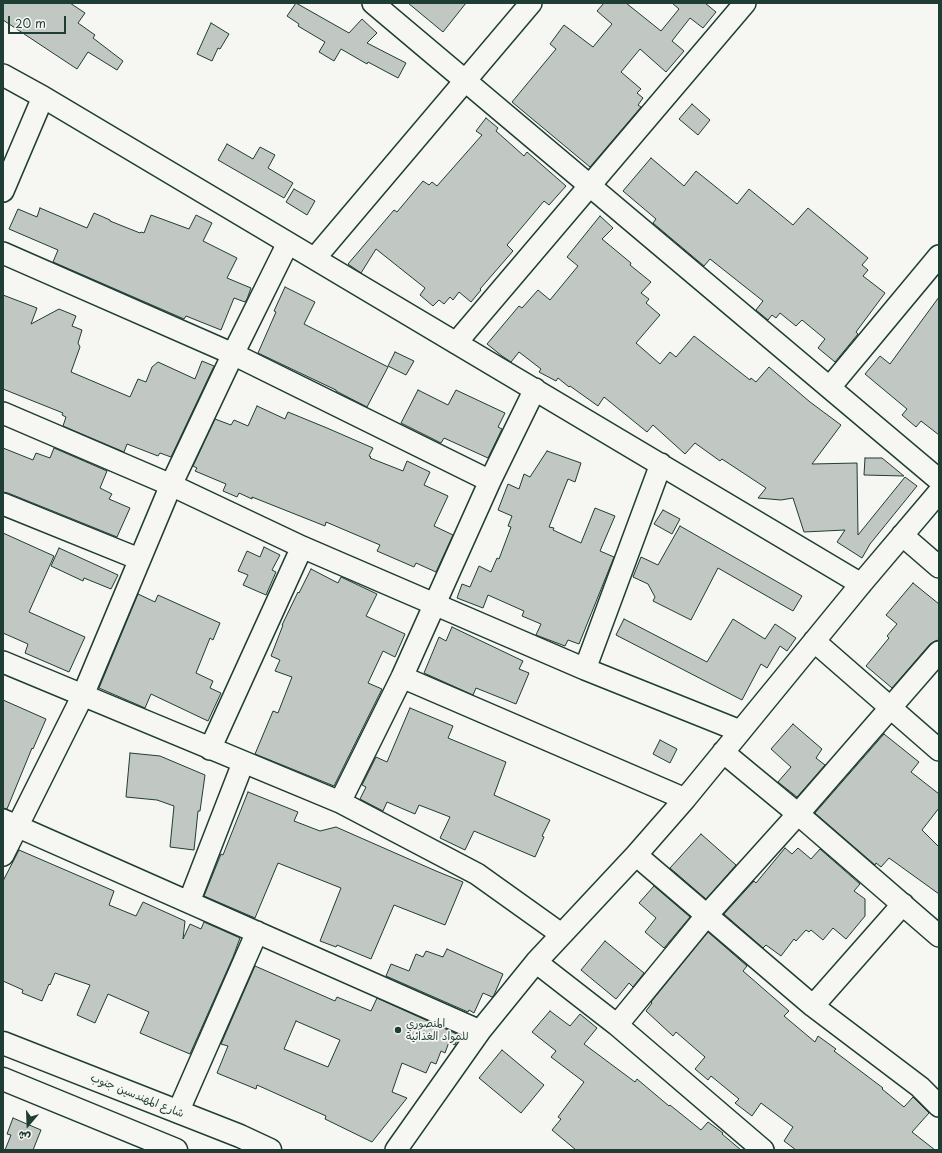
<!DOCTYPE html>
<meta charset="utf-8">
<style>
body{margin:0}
#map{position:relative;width:942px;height:1153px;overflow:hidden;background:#f6f6f2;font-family:"Playpen Sans","Playpen Sans Arabic",sans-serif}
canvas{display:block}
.frame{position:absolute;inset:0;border:4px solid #1f3d34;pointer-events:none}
.north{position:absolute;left:8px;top:1105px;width:40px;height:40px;-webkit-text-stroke:3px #f6f6f2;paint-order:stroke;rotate:199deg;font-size:11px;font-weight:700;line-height:16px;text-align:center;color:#1f3d34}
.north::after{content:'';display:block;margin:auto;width:14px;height:18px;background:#1f3d34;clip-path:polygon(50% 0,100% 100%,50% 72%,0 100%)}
.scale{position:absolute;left:8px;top:16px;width:58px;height:18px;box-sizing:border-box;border:2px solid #1f3d34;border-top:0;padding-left:5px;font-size:12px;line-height:14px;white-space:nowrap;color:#1f3d34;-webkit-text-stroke:3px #f6f6f2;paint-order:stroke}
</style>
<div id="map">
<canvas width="942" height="1153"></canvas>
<div class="frame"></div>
<div class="north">ش</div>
<div class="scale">20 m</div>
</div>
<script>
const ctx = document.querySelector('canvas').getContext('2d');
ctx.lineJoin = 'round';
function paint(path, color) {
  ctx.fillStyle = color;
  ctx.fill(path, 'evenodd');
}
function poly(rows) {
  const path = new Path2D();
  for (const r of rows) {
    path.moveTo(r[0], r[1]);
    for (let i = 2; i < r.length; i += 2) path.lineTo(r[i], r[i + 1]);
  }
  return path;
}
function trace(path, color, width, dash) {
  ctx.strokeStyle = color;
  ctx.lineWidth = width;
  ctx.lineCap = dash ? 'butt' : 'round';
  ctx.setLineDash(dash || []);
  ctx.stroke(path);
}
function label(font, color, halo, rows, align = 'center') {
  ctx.font = font + ' "Playpen Sans","Playpen Sans Arabic",sans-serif';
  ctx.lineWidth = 3.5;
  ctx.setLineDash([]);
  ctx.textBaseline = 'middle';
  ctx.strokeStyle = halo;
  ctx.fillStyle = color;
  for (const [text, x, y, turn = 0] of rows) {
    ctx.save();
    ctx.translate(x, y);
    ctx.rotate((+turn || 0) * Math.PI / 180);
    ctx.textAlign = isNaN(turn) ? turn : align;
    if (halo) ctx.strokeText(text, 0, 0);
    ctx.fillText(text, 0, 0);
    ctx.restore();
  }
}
const building = poly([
 [3,3,70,3,85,13,78,23,95,35,93,38,123,61,117,70,88,52,77,69,3,20,3,3],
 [296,3,349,33,362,19,377,33,367,43,406,63,398,78,368,62,367,64,341,49,334,61,319,52,325,42,298,26,299,24,287,16,296,3],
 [408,3,466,3,443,32,408,3],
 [604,3,626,3,661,31,679,9,672,3,705,3,716,12,703,28,690,18,672,41,684,51,666,72,640,49,621,72,641,89,637,93,643,98,638,105,641,107,590,167,512,102,556,49,550,44,564,25,593,47,612,24,597,11,604,3],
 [211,23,229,34,220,49,218,48,212,61,197,54,211,23],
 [692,104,710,120,698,135,679,119,692,104],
 [486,118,498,128,496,131,524,156,527,152,566,186,549,205,544,201,507,245,513,251,480,289,481,290,471,302,459,292,453,300,450,297,444,304,439,300,433,306,420,295,425,288,376,249,361,273,348,264,394,210,397,212,423,181,429,185,432,182,437,186,482,135,476,131,486,118],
 [227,144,253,159,260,147,275,155,268,168,293,183,284,198,218,160,227,144],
 [651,158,684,186,696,171,737,204,749,189,793,225,808,208,868,258,862,265,868,270,863,276,885,293,856,332,858,334,835,362,818,348,825,339,802,320,796,326,780,313,776,318,772,315,768,320,756,310,763,301,710,259,704,266,653,223,656,219,623,191,651,158],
 [294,189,315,201,307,215,286,202,294,189],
 [40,208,87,228,94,213,110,220,110,221,140,233,141,232,144,233,151,215,189,229,196,215,212,223,203,241,237,258,227,278,251,288,247,299,245,302,234,298,221,330,186,316,184,319,53,262,58,250,9,229,18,209,37,217,40,208],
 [600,216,613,228,602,239,631,263,630,265,651,282,641,293,649,299,646,303,660,315,636,343,660,364,670,352,676,357,694,336,750,380,751,378,756,382,769,367,810,402,841,425,812,464,857,463,858,535,905,477,917,486,870,544,862,558,837,542,845,530,804,532,793,498,781,500,758,498,766,488,722,459,720,461,695,443,685,454,653,425,647,432,604,397,598,406,570,386,569,387,558,378,556,381,539,372,541,369,519,352,511,362,502,356,487,344,519,306,522,308,538,290,550,300,578,266,567,257,600,216],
 [285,287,315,302,304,324,388,367,367,407,336,391,336,390,258,353,276,312,274,311,285,287],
 [3,295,37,308,31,324,59,309,76,316,72,326,82,330,78,343,80,347,71,372,130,397,138,379,146,382,152,367,158,362,195,379,202,361,214,366,171,457,160,453,158,456,127,444,124,452,63,426,66,417,62,415,63,413,3,389,3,295],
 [939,297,939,435,921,421,916,427,902,415,907,409,865,374,880,356,890,364,939,297],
 [395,352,414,361,406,375,388,366,395,352],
 [418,390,448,405,456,390,505,413,498,427,502,429,488,458,444,438,441,443,401,423,418,390],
 [257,406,285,419,288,412,327,428,373,448,369,456,371,457,370,458,403,471,407,461,430,472,424,485,448,496,434,526,453,535,436,572,416,563,414,567,377,551,380,545,326,522,325,526,252,497,252,499,239,493,237,497,223,491,226,484,195,471,197,468,193,466,215,419,231,425,234,420,248,426,257,406],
 [3,448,33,460,36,453,50,458,54,448,107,471,100,488,112,494,109,499,130,508,117,537,8,493,3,492,3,448],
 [547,451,581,463,575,482,568,479,549,527,554,528,553,530,581,543,595,508,615,516,600,551,614,557,612,562,579,644,568,640,565,646,536,635,541,624,522,616,524,611,488,595,483,608,457,598,462,584,470,587,479,566,491,572,497,558,499,559,511,527,508,526,512,516,498,510,508,484,519,489,524,474,530,477,547,451],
 [865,458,882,458,904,476,864,475,865,458],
 [663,510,680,519,672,534,654,524,663,510],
 [680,526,802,596,793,611,718,568,691,620,653,601,655,597,648,584,633,577,641,557,658,565,680,526],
 [3,533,54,556,29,612,85,637,69,672,25,653,28,644,3,633,3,533],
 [264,547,280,555,272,570,276,572,266,595,243,585,248,575,238,571,247,551,260,557,264,547],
 [59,548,118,575,111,589,84,578,83,581,51,566,59,548],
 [311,569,338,583,341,577,377,594,366,616,405,634,395,657,383,651,368,683,382,689,334,786,255,754,273,711,278,713,292,677,275,671,280,660,271,656,283,625,282,625,298,592,299,593,311,569],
 [913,583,939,604,939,640,935,641,930,644,892,688,866,666,889,638,887,636,897,624,886,615,913,583],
 [138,594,155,602,158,595,220,623,213,640,210,638,196,673,213,681,210,688,221,693,208,721,151,694,145,708,99,688,138,594],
 [624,619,707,662,733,619,765,639,775,624,796,638,787,651,780,646,767,668,761,664,742,700,616,635,624,619],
 [452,627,523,661,519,669,529,673,516,704,476,688,473,695,424,673,439,637,446,641,452,627],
 [3,700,46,719,33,749,32,748,7,809,3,808,3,700],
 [410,708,453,726,448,738,506,762,494,795,550,820,542,836,544,837,535,857,474,831,465,850,440,838,450,817,419,805,415,814,387,802,383,811,360,799,366,787,362,785,376,757,387,762,410,708],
 [793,724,822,749,816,758,825,765,797,797,778,782,791,767,771,749,793,724],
 [884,734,919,762,911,772,939,794,939,808,922,830,939,847,939,894,889,858,881,867,876,863,875,865,815,813,884,734],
 [660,740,677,749,670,763,653,754,660,740],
 [130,753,160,756,205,775,200,811,198,811,194,850,170,847,174,806,157,800,126,797,130,753],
 [248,792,298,812,294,821,320,831,336,827,436,871,463,882,445,925,394,905,371,959,337,945,336,947,320,941,341,888,278,863,255,918,204,896,221,854,223,855,248,792],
 [701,834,736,865,706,899,670,868,701,834],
 [785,848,792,854,798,848,811,859,820,849,860,884,854,891,865,899,865,916,846,939,833,928,823,940,811,930,809,932,806,930,796,941,794,939,781,956,766,945,763,948,724,914,754,881,756,883,785,848],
 [19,850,114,891,109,905,136,916,143,902,185,921,183,939,190,924,201,929,204,922,240,938,233,957,190,1054,140,1033,149,1012,108,994,95,1023,77,1015,90,985,55,973,50,985,49,984,42,1001,22,993,23,990,3,981,3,881,19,850],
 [654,886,690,917,664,948,645,932,656,918,639,903,654,886],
 [708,932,747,966,743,971,789,1011,784,1016,815,1042,818,1036,836,1049,834,1051,883,1088,882,1089,904,1107,913,1097,929,1113,912,1132,935,1150,796,1150,784,1141,793,1127,761,1103,752,1116,735,1103,739,1099,711,1076,708,1080,695,1069,705,1057,676,1032,673,1036,646,1011,652,1003,651,1002,708,932],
 [605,941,644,973,633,987,629,983,616,999,581,970,605,941],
 [447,949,503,974,494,995,492,997,483,993,474,1013,469,1010,468,1012,386,976,391,964,409,971,416,954,423,957,426,951,443,957,447,949],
 [255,966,335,1001,337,997,371,1011,377,998,459,1035,455,1045,449,1042,445,1053,441,1051,436,1064,431,1062,426,1073,402,1063,392,1092,407,1098,372,1142,325,1119,326,1116,257,1085,256,1089,217,1073,228,1046,221,1044,255,966],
 [296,1021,340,1040,328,1067,284,1049,296,1021],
 [550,1011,570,1026,580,1014,597,1028,584,1044,635,1082,637,1079,669,1106,670,1105,701,1130,708,1122,723,1133,722,1134,741,1150,576,1150,552,1130,561,1119,558,1117,584,1082,551,1057,556,1051,532,1032,550,1011],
 [502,1050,544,1085,521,1113,479,1078,502,1050],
 [13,1118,41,1130,33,1150,5,1150,11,1135,7,1134,13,1118]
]);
const minor = poly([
 [373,3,939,480],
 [3,75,43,97,861,584],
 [3,191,43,97],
 [3,253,233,354,490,481],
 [315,258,531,3],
 [456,343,745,3],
 [830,387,939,256],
 [3,413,171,485,302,547,585,669,740,731],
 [3,504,139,559],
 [902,535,939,567],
 [814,641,939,750],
 [3,662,340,802,477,874,561,934],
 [585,669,661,464],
 [402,677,685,799],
 [210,749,302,547],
 [723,752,798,814,939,936],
 [340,802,402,677,490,481,535,389],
 [3,820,480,1031],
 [3,855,83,695,171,485,233,354,288,243],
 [636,855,813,1006,920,1087,939,1106],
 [189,902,243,763],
 [536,962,617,1025,763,1150],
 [813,1006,903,904],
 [617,1025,707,915,798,814,939,652],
 [178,1112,257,932],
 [396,1150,480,1031,536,962,636,855,685,799,861,584,939,492]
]);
const trunk = poly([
 [3,1043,240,1136,270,1150],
 [3,1079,176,1150]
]);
const markers = [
 [398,1030,4,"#1f3d34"]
];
const poiNames = [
 ["المنصوري",406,1024],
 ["للمواد الغذائية",406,1037]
];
const streetNames = [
 ["شارع المهندسين جنوب",137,1096,22]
];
paint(building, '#c1c8c3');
trace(building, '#1f3d34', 1);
trace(minor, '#1f3d34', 24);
trace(trunk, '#1f3d34', 25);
trace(minor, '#f6f6f2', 21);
trace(trunk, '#f6f6f2', 22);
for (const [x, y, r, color] of markers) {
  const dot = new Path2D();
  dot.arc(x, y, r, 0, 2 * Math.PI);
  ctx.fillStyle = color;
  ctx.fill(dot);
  trace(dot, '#f6f6f2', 1.5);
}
label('11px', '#1f3d34', '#f6f6f2', poiNames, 'left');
label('11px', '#1f3d34', '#f6f6f2', streetNames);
</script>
